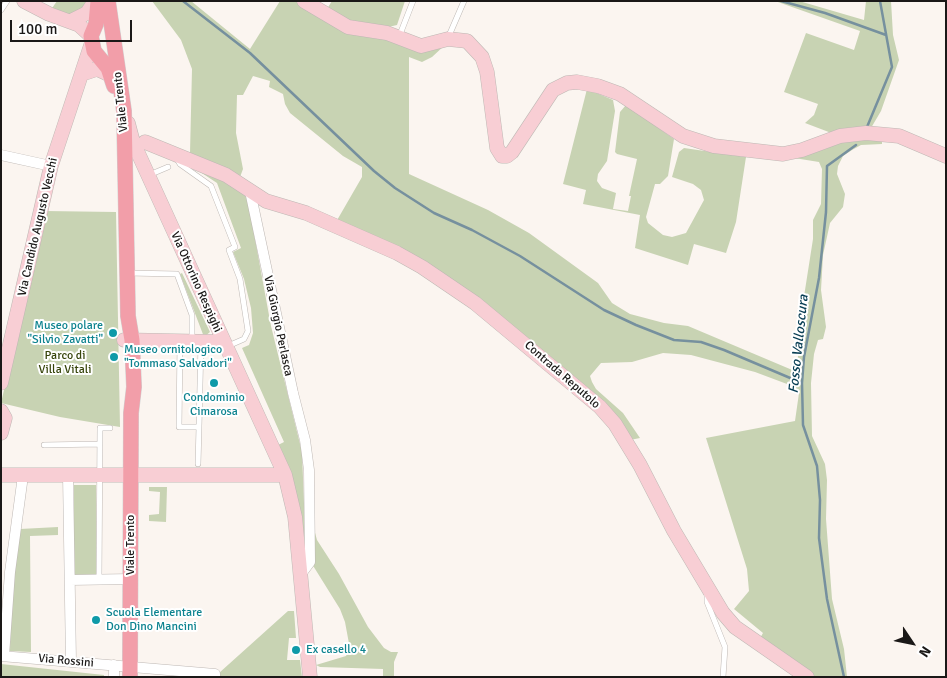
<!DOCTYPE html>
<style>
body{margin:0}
#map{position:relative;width:947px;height:678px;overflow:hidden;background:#fbf5f0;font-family:Signika,sans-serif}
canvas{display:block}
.frame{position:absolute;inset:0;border:2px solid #1a1817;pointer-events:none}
.north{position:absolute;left:887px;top:618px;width:50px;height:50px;-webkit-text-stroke:4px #fff;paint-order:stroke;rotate:124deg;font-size:14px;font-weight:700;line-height:20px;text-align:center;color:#1a1817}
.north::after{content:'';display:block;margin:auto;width:18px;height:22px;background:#1a1817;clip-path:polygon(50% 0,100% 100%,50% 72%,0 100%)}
.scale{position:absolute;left:10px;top:20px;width:122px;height:22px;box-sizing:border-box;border:2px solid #1a1817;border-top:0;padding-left:6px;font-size:15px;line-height:18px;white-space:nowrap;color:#1a1817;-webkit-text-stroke:4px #fff;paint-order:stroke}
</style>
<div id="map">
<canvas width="947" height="678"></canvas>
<div class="frame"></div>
<div class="north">N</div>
<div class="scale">100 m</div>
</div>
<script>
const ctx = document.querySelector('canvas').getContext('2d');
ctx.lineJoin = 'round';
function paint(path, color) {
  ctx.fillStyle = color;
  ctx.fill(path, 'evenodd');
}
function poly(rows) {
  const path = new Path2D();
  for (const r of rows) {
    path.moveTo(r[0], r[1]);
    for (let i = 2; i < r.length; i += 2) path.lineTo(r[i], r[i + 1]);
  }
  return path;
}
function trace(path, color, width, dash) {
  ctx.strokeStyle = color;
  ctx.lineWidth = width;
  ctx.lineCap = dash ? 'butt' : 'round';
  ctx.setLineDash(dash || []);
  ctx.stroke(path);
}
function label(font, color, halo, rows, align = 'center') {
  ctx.font = font + ' Signika,sans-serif';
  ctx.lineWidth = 4;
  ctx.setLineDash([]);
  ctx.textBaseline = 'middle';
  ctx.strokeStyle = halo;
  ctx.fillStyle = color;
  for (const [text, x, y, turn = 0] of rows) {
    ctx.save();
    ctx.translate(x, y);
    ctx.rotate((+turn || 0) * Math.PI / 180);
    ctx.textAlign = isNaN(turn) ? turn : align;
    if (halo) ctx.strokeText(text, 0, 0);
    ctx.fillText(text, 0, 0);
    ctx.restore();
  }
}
const green = poly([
 [57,1,90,1,85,9,71,16,50,11],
 [152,1,191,1,250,49,280,1,297,1,345,30,445,45,432,57,422,62,409,57,409,174,488,210,529,233,598,283,612,303,630,314,664,323,688,326,797,372,800,322,813,239,813,220,821,204,822,169,819,162,794,158,855,138,882,141,882,144,861,145,852,150,843,156,838,166,837,174,845,194,843,207,830,223,823,255,821,290,826,327,823,339,818,340,814,354,811,383,812,436,825,464,827,480,826,519,832,599,844,649,847,677,813,677,759,640,763,633,734,609,749,591,747,569,706,438,795,421,799,393,795,387,755,372,691,355,663,353,632,362,601,363,590,376,592,382,596,389,623,413,640,438,630,440,491,311,336,222,362,177,362,167,343,156,290,113,285,104,283,94,269,87,270,81,253,76,243,95,237,95,236,133,243,169,240,177,190,153,192,69,181,40],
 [332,1,405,1,397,25,375,30,325,12],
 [775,1,799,1,864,20,866,1,891,1,893,35,899,60,881,111,871,128,834,134,805,123,814,115,818,104,784,92,806,33,854,50,860,31],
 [587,89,613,100,615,111,607,161,598,174,597,181,602,188,616,193,613,209,628,211,631,196,629,196,637,159,617,154,615,152,620,112,626,105,674,139,668,176,660,184,655,184,646,217,648,223,663,235,672,237,686,233,704,200,701,190,693,184,672,177,679,152,684,148,746,157,736,222,726,253,694,244,688,265,635,248,640,215,583,204,586,190,563,184],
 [182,160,216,174,243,192,248,201,271,326,302,452,306,554,278,445,284,442,242,348,249,345,253,333,251,308,244,279,233,252,241,248,217,183],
 [45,211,116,212,120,427,60,417,1,403],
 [182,273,210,332,204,337,180,274],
 [74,485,96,485,97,578,74,578],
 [149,487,167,487,166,522,149,521,149,515,159,514,160,492,149,491],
 [311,518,317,540,339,574,368,627,384,648,391,652,398,652,394,662,394,677,383,677,383,669,320,667,316,665,346,656,350,649,345,622,340,609,312,564],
 [58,527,58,535,30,536,31,652,10,651,11,592,20,529],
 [288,611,294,611,296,638,289,638,287,660,300,660,302,677,219,677,219,673],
 [1,664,104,675,104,677,1,677]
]);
const stream = poly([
 [183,1,250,53,374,171,395,188,434,213,472,230,520,256,604,310,636,325,674,340,701,342,724,350,802,383],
 [781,1,825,13,886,35],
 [867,127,892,67,880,1],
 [844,677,827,599,819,538,820,500,817,466,803,425,802,383,804,357,819,278,826,212,827,166,856,145]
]);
const lane = poly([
 [1,10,7,1],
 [399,37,413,1],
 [448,38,464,1],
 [176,157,180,164,211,186,235,247,229,250,240,279,248,331,244,339,228,346],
 [149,175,168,167],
 [128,273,177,274,192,315,192,341],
 [180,343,179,427,199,427,201,342],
 [44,445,99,444],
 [198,464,199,427],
 [99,579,100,428,110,428],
 [707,595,707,602,725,647,723,677]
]);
const street = poly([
 [1,155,51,166],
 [250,191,293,393,305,440,309,470,310,562,301,574],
 [68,475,71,662],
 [70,580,131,579],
 [1,656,215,674,215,677],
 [4,656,10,572,22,483,21,475],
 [114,677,114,665]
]);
const secondary = poly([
 [24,1,49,14,79,25,91,36],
 [304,1,348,27,387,33,421,46,448,39,467,41,482,57,487,72,497,148,502,156,507,156,512,152,553,90,567,83,577,82,598,86,620,94,683,136,714,146,783,154,802,150,840,136,866,133,899,136,946,156],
 [73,20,87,13,95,1],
 [82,74,97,69,110,75],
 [128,123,133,142,285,475,295,517,310,677],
 [145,142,226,175,266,201,306,213,397,253,422,267,475,303,600,407,615,424,640,465,674,531,723,613,735,627,807,677],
 [124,340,222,342],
 [1,383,51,166,92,42],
 [1,411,5,418,1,433],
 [1,475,285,475]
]);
const primary = poly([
 [98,1,96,24,91,36,94,51,108,68,114,86],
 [108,1,124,111,128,316,132,340,134,387,131,413,130,677]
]);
const markers = [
 [113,333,5,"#0f9aa8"],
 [114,357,5,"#0f9aa8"],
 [214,383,5,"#0f9aa8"],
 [96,620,5,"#0f9aa8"],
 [296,650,5,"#0f9aa8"]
];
const streetNames = [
 ["Viale Trento",121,102,-96],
 ["Via Candido Augusto Vecchi",38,227,-77],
 ["Via Ottorino Respighi",196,282,66],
 ["Via Giorgio Perlasca",278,326,78],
 ["Contrada Reputolo",562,375,41],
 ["Viale Trento",131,545,-90],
 ["Via Rossini",66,661,5]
];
const cultureNames = [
 ["Museo polare",103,326,"right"],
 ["\"Silvio Zavatti\"",103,340,"right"],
 ["Museo ornitologico",124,350],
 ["\"Tommaso Salvadori\"",124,364],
 ["Condominio",214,398,"center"],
 ["Cimarosa",214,412,"center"],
 ["Scuola Elementare",106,613],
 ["Don Dino Mancini",106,627],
 ["Ex casello 4",306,650]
];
const parkNames = [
 ["Parco di",65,356],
 ["Villa Vitali",65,370]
];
const waterNames = [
 ["Fosso Valloscura",799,344,-84]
];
paint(green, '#c8d3b3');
trace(stream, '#76909e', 2.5);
trace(lane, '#beb8b4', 6);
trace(street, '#beb8b4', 11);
trace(secondary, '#beb8b4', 15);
trace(primary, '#d1d1d1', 16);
trace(lane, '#fff', 5);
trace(street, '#fff', 10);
trace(secondary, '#f8ced4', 14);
trace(primary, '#f29ea9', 15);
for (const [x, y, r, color] of markers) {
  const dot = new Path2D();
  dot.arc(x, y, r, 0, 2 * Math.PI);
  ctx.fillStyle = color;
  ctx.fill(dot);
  trace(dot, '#fff', 2);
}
label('12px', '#1a1817', '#fff', streetNames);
label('12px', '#0d838f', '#fff', cultureNames, 'left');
label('12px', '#36440a', '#fff', parkNames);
label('italic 14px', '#073d53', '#fff', waterNames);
</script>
